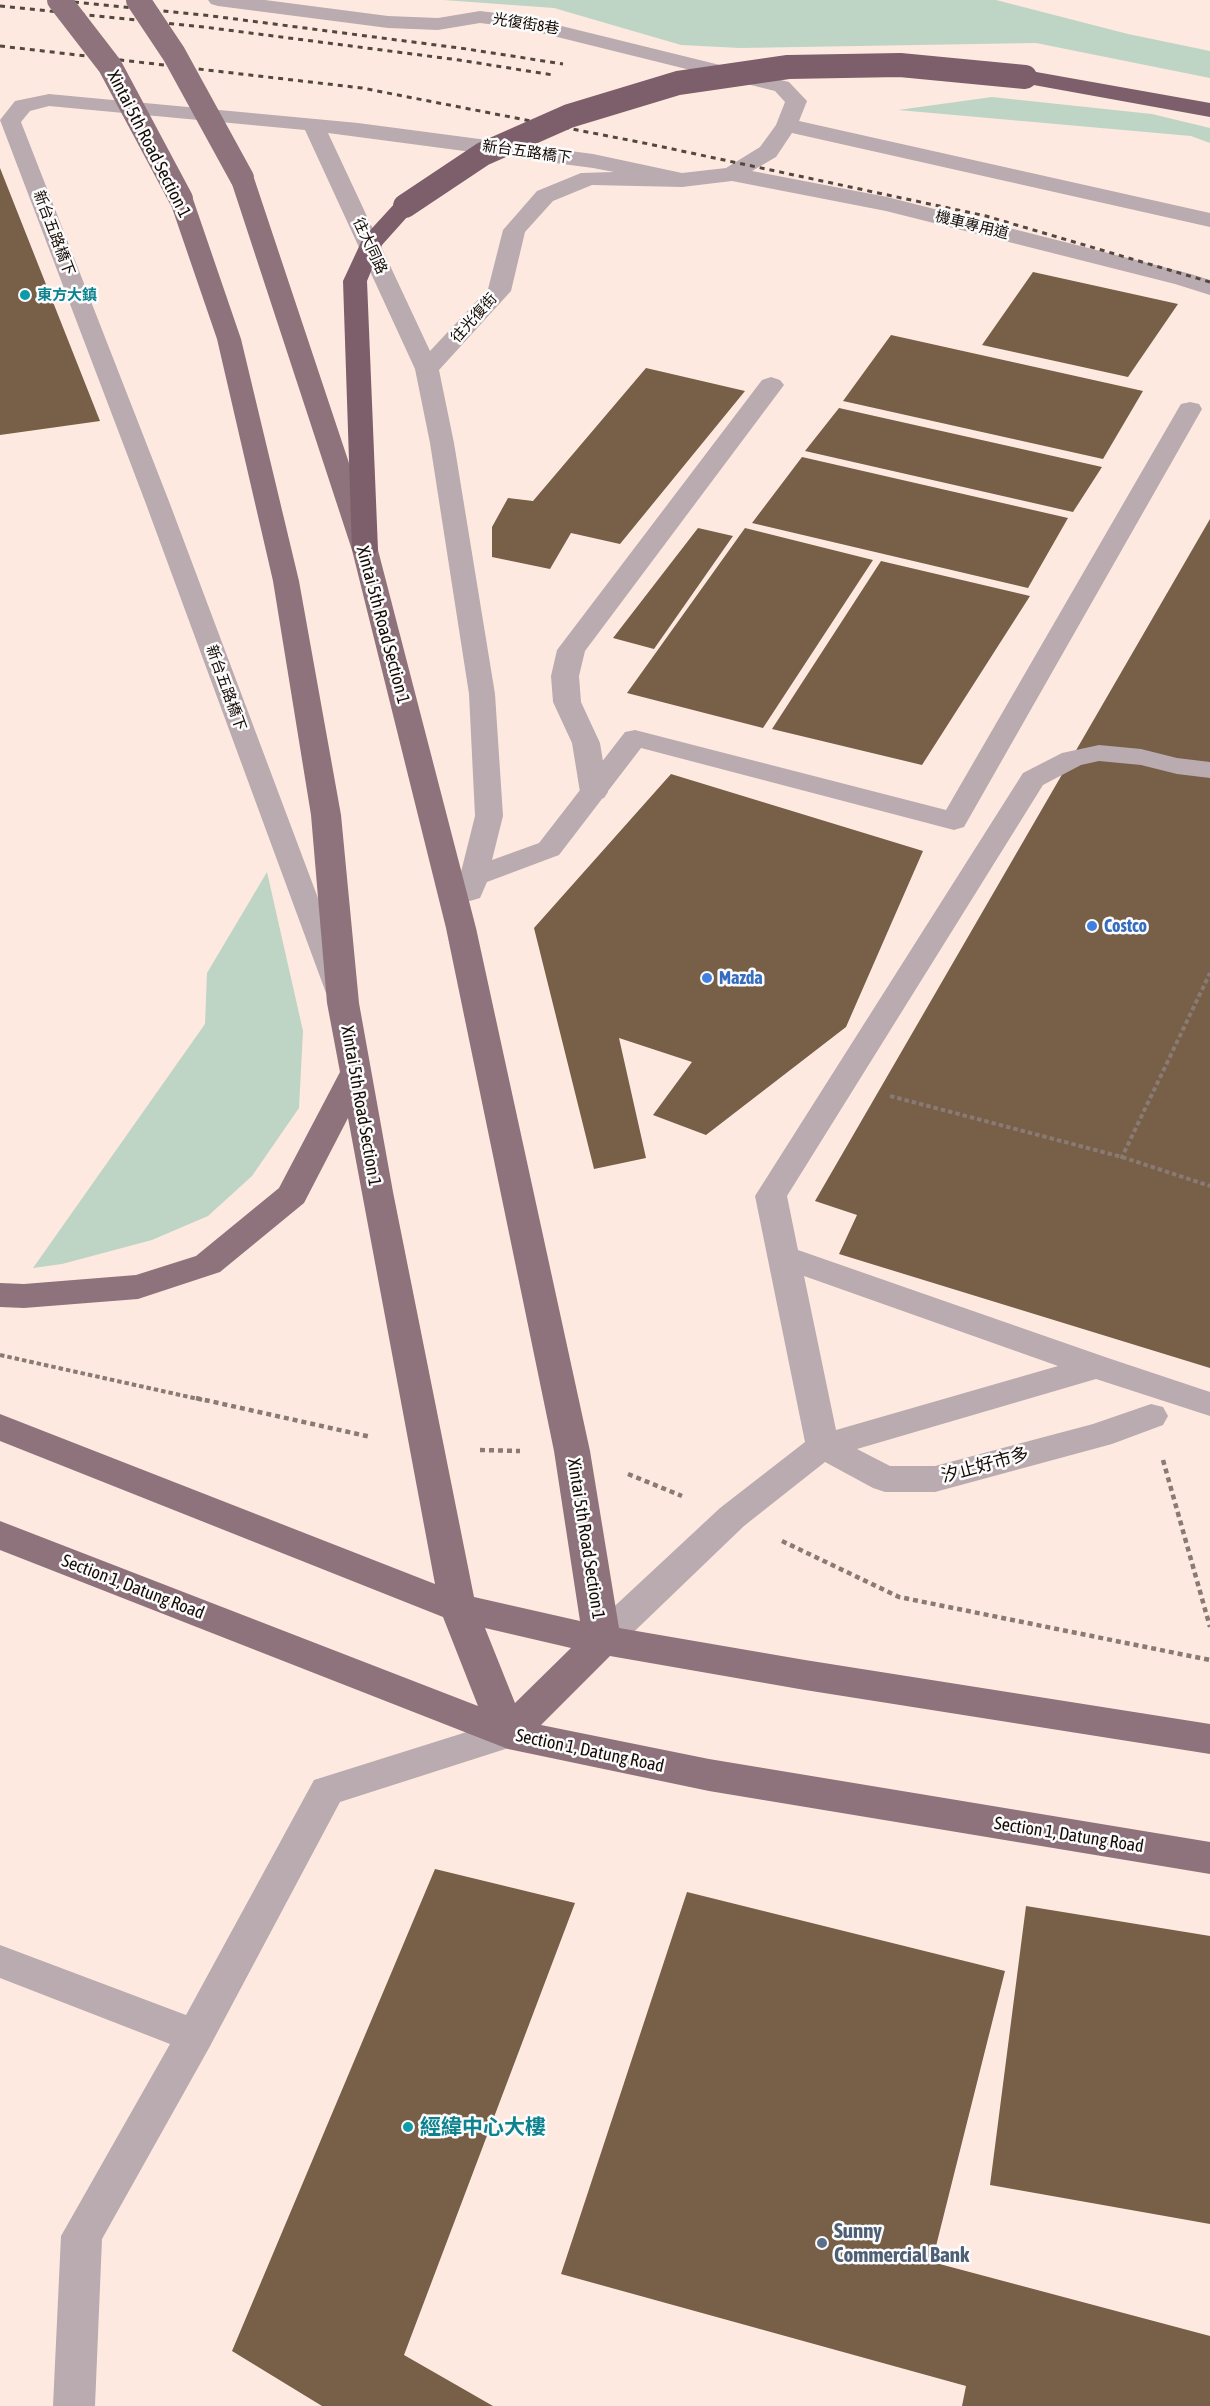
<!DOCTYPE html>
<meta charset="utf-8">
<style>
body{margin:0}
canvas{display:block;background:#fde9df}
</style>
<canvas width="1210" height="2406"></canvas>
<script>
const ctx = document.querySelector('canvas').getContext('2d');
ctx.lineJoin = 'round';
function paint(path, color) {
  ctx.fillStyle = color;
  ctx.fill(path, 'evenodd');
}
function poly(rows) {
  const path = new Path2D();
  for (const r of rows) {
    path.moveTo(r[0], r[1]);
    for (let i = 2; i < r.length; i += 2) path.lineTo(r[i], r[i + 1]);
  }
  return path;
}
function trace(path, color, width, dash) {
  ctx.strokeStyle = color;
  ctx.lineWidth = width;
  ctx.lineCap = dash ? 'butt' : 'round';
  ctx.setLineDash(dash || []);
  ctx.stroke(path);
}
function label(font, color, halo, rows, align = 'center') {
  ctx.font = font + ' "Asap Condensed","Noto Sans TC",sans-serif';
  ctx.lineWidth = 5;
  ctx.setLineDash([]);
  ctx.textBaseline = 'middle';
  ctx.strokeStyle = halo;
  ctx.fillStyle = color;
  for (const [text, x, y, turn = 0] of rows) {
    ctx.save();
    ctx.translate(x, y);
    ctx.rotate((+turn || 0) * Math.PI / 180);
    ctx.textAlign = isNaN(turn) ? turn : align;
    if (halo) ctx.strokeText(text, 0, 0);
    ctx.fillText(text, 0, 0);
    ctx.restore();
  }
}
const green = poly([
 [443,0,996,0,1128,34,1210,51,1210,78,1036,43,740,48,681,45,554,8],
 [992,97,1152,114,1210,128,1210,143,1191,136,898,110],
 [267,872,303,1031,299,1108,252,1176,208,1216,152,1240,62,1264,33,1268,205,1024,207,973]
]);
const building = poly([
 [0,168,100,421,0,435],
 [1033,272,1178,304,1128,377,982,345],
 [891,335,1143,391,1103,459,843,401],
 [646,368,745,391,620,544,571,533,550,569,492,557,492,527,508,498,533,501],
 [839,408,1102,467,1073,512,805,451],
 [802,457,1068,518,1028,588,752,523],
 [1210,519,1210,1368,839,1254,857,1215,815,1201],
 [698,528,733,536,654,649,613,638],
 [745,528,873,560,763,728,627,693],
 [881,561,1030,596,922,765,772,729],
 [671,774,923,851,846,1027,706,1135,653,1115,692,1062,619,1038,646,1158,594,1169,534,928],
 [435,1869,575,1903,404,2355,493,2406,322,2406,232,2351],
 [687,1892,1005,1971,932,2262,1210,2336,1210,2406,962,2406,966,2386,561,2274],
 [1026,1906,1210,1936,1210,2224,990,2185]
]);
const pathFar1 = poly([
 [890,1096,1122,1157,1210,1186],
 [1124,1158,1122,1157,1210,973],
 [0,1355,203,1400]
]);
const path = poly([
 [196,1398,371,1437],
 [480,1450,520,1451],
 [1163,1460,1210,1627],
 [628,1474,682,1496],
 [782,1541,899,1597,1210,1660]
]);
const service = poly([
 [208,0,265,0,388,16,438,18,480,11,521,16,789,82,807,101,799,121,1210,213,1210,227,792,133,776,157,752,171,887,197,1191,274,1210,280,1210,295,1175,284,886,211,732,181,682,187,592,185,553,201,525,232,511,291,439,370,454,443,495,694,503,816,492,860,539,843,625,732,635,730,946,810,1178,409,1181,404,1190,402,1199,404,1202,409,964,827,954,830,641,748,559,855,487,882,480,898,470,901,460,898,456,892,475,816,469,694,430,443,415,369,305,130,49,106,30,111,21,122,170,504,351,986,346,993,336,996,326,993,146,504,0,120,15,101,49,94,358,123,593,154,682,173,726,168,760,147,776,125,785,102,775,91,521,28,480,23,438,30,388,28,218,6,211,4,208,0],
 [328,133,593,168,614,172,581,173,537,191,503,230,488,289,430,351,328,133],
 [1099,745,1141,749,1177,758,1210,762,1210,778,1177,774,1141,765,1099,761,1081,765,1043,785,787,1196,798,1250,1108,1358,1210,1392,1210,1416,1096,1379,857,1449,890,1466,935,1466,1093,1424,1151,1404,1163,1407,1168,1416,1163,1425,1112,1444,935,1492,885,1492,873,1488,825,1462,744,1526,615,1650,602,1654,589,1650,584,1640,589,1630,720,1508,805,1442,755,1196,1023,773,1062,753,1099,745],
 [804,1276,1058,1366,836,1430,804,1276],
 [508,1719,521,1724,526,1734,521,1744,340,1802,209,2048,102,2239,95,2406,53,2406,61,2236,170,2044,0,1978,0,1945,186,2015,314,1780,508,1719]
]);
const minor = poly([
 [771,377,780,380,784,385,585,651,579,676,581,702,600,743,608,792,604,798,594,801,584,798,580,792,572,743,553,702,551,676,557,650,762,380,771,377]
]);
const primary = poly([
 [242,171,250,173,254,178,378,550,476,928,590,1451,619,1628,805,1660,1210,1724,1210,1754,805,1690,610,1656,541,1725,709,1759,1210,1842,1210,1874,709,1791,508,1749,0,1550,0,1521,478,1706,443,1617,0,1441,0,1414,435,1584,348,1118,304,1203,220,1272,138,1299,24,1308,0,1307,0,1283,24,1284,136,1275,196,1256,279,1188,340,1072,327,1003,311,815,273,581,217,339,169,199,173,194,181,192,189,194,193,199,241,339,299,581,341,815,359,1003,393,1192,474,1597,580,1621,554,1451,446,928,352,550,230,178,234,173,242,171],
 [485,1628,571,1648,515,1703,485,1628]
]);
const motorway = poly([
 [1025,70,1210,103,1210,117,1017,82,1014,77,1017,72,1025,70],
 [405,199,413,201,417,206,382,245,367,281,378,550,374,556,365,558,356,556,352,550,343,281,363,238,397,201,405,199]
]);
const rail = poly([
 [54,0,212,16,467,49,563,64],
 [0,6,204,27,459,60,553,75],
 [0,46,362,88,649,144,986,216,1210,282]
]);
const primaryBridge = poly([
 [59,0,110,66,181,199],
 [138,0,174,54,242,178]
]);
const motorwayBridge = poly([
 [405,206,483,154,569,116,678,83,788,67,900,65,1025,77]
]);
const markers = [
 [25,295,6,"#0f9aa8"],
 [1092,926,6,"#3f7fe0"],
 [707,978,6,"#3f7fe0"],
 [408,2127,6,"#0f9aa8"],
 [822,2243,6,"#5c6f8a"]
];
const farStreetnames = [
 ["光復街8巷",526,24,9],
 ["新台五路橋下",527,152,8],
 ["機車專用道",972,225,14],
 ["新台五路橋下",54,233,69],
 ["往大同路",370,246,65],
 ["往光復街",474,318,-48],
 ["新台五路橋下",226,688,70]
];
const farCulturenames = [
 ["東方大鎮",37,295]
];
const streetNames = [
 ["Xintai 5th Road Section 1",149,144,63],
 ["Xintai 5th Road Section 1",383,625,75],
 ["Xintai 5th Road Section 1",361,1106,80],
 ["汐止好市多",985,1465,-15],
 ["Xintai 5th Road Section 1",586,1539,81],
 ["Section 1, Datung Road",133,1587,21],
 ["Section 1, Datung Road",590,1751,12],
 ["Section 1, Datung Road",1069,1835,9]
];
const shopNames = [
 ["Costco",1104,926],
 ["Mazda",719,978]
];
const nearCulturenames = [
 ["經緯中心大樓",420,2127]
];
const nearServicenames = [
 ["Sunny",834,2231],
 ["Commercial Bank",834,2255]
];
paint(green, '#bed5c6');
paint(building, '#775f48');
trace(pathFar1, '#897a73', 4, [4.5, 3]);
trace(path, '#897a73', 4.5, [5, 4]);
paint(service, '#baabb1');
paint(minor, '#baabb1');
paint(primary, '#8e737d');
paint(motorway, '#7d5f6b');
trace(rail, '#544740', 3, [5, 5]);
trace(primaryBridge, '#8e737d', 24);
trace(motorwayBridge, '#7d5f6b', 24);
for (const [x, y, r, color] of markers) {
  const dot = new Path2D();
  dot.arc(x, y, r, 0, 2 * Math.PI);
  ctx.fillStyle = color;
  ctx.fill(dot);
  trace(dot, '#fbfbfb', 2);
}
label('15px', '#150b06', '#fbfbfb', farStreetnames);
label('bold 15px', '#0d838f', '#fbfbfb', farCulturenames, 'left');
label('18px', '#150b06', '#fbfbfb', streetNames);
label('bold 18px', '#366cbe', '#fbfbfb', shopNames, 'left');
label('bold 21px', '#0d838f', '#fbfbfb', nearCulturenames, 'left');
label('bold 21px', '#4e5e75', '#fbfbfb', nearServicenames, 'left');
</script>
